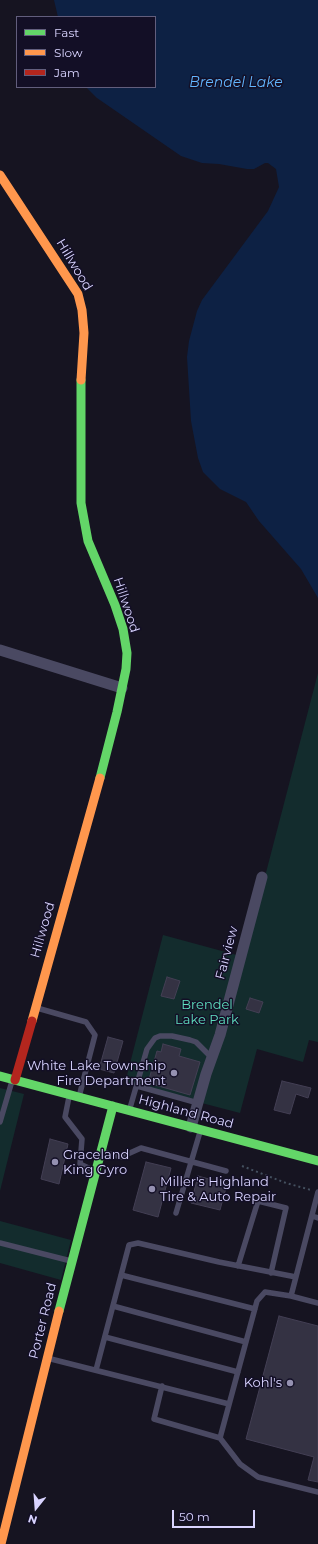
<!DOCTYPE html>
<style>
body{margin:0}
#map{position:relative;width:318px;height:1544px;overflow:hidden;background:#161421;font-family:Montserrat,sans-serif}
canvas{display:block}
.legend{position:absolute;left:16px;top:16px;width:140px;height:72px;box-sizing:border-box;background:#130f26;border:1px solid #625e7d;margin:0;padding:5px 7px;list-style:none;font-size:12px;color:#d9d4ff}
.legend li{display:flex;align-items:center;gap:8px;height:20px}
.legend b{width:20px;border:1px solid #625e7d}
.north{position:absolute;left:16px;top:1488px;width:40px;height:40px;-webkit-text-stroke:3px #130f26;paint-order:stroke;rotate:197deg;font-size:11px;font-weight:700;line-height:16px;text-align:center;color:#d9d4ff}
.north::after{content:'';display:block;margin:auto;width:14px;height:18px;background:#d9d4ff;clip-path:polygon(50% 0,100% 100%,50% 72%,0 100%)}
.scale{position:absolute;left:172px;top:1510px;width:83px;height:18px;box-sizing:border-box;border:2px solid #d9d4ff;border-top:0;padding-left:5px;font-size:12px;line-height:14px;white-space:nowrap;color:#d9d4ff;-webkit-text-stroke:3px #130f26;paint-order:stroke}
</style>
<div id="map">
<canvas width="318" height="1544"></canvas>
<ul class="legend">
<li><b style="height:5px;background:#63d668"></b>Fast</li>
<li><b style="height:5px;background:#ff974d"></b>Slow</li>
<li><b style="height:5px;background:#b3261e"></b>Jam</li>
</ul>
<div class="north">N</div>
<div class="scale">50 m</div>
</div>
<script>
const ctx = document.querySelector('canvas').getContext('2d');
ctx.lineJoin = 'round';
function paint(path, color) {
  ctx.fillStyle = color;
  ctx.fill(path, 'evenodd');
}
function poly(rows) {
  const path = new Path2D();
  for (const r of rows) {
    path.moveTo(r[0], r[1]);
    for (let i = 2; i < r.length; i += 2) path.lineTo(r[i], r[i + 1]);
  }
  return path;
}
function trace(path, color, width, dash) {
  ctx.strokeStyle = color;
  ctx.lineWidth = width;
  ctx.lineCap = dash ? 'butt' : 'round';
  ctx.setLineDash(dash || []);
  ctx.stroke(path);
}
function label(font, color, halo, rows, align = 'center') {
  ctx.font = font + ' Montserrat,sans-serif';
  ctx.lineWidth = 3;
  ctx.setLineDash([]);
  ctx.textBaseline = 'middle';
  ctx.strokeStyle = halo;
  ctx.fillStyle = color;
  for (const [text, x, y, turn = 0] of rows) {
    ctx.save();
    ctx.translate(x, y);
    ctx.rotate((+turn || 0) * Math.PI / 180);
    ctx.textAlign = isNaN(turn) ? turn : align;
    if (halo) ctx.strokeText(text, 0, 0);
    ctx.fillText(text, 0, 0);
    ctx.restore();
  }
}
const green = poly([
 [318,673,318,1042,309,1040,303,1062,257,1049,240,1113,125,1083,163,935,244,957],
 [0,1088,24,1094,0,1191],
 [0,1221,71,1240,61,1280,0,1263]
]);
const water = poly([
 [54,0,318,0,318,598,301,569,259,521,246,502,220,489,203,472,198,458,191,421,187,357,189,341,197,311,202,300,268,211,279,187,276,169,268,163,265,163,254,169,247,169,219,164,202,163,181,156,97,98,86,87,155,87,155,17,58,17]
]);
const building = poly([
 [167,977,180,981,174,999,161,996,167,977],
 [250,998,263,1002,259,1013,246,1009,250,998],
 [108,1037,123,1041,114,1073,99,1069,108,1037],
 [163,1044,181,1049,179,1056,200,1062,190,1095,148,1083,157,1051,161,1052,163,1044],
 [282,1081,311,1088,308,1098,296,1094,290,1114,274,1110,282,1081],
 [50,1139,68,1144,59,1184,41,1179,50,1139],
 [146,1162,171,1168,158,1217,133,1210,146,1162],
 [198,1176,227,1184,220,1210,191,1203,198,1176],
 [279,1316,318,1326,318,1482,308,1480,314,1457,246,1439,279,1316]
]);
const path = poly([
 [242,1166,286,1183,311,1190]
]);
const lane = poly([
 [37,1008,86,1022,95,1035,80,1093],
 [137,1086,198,1103],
 [69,1097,65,1117,82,1139,80,1164,95,1171],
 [130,1108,147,1049,155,1038,160,1036,172,1036,190,1040,196,1042,208,1054,212,1055],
 [0,1122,12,1081],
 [102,1152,121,1157,141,1148,226,1171],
 [176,1213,200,1132],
 [312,1216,318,1218],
 [0,1243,71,1261],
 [238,1266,258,1201,286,1208,271,1273],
 [121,1275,255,1309],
 [291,1296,318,1192],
 [113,1306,246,1342],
 [105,1337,238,1372],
 [47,1358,229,1404],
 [96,1370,129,1245,138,1243,219,1262,296,1277],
 [162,1386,154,1419,220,1438,240,1464,258,1477,318,1492],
 [220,1438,257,1301,265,1292,291,1296,318,1303]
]);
const street = poly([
 [0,650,122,688],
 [191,1127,206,1074,220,1035,262,877]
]);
const fast = poly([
 [81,380,81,503,88,541,115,605,123,629,127,653,126,669,117,712,100,778],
 [0,1076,318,1161],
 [59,1311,113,1106]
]);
const slow = poly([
 [0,175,78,294,82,310,84,333,81,380],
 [32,1021,100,778],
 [1,1544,59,1311]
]);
const jam = poly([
 [15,1080,32,1021]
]);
const markers = [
 [174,1073,4,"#9591b1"],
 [55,1162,4,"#9591b1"],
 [152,1189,4,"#9591b1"],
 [290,1383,4,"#9591b1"]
];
const streetNames = [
 ["Hillwood",74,265,59],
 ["Hillwood",126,605,72],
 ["Hillwood",43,930,-74],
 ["Fairview",227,953,-75],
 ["Highland Road",186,1112,15],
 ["Porter Road",43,1321,-76]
];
const parkNames = [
 ["Brendel",207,1005],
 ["Lake Park",207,1020]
];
const poiNames = [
 ["White Lake Township",166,1066],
 ["Fire Department",166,1081],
 ["Graceland",63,1155,"left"],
 ["King Gyro",63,1170,"left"],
 ["Miller's Highland",160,1182,"left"],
 ["Tire & Auto Repair",160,1197,"left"],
 ["Kohl's",282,1383]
];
const waterNames = [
 ["Brendel Lake",236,83]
];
paint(green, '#132c2d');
paint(water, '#0d2144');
paint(building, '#343243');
trace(building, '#433f54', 1);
trace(path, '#44505f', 2, [2, 3]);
trace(lane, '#4a4962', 5.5);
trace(street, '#4a4962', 11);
trace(fast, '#63d668', 9);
trace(slow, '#ff974d', 9);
trace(jam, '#b3261e', 9);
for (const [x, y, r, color] of markers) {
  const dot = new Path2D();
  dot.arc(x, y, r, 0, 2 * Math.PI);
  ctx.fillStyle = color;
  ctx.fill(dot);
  trace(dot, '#130f26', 1.5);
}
label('13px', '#d9d4ff', '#130f26', streetNames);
label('13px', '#5fe0c0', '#130f26', parkNames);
label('13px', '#d9d4ff', '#130f26', poiNames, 'right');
label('italic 14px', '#62b6ff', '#130f26', waterNames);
</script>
